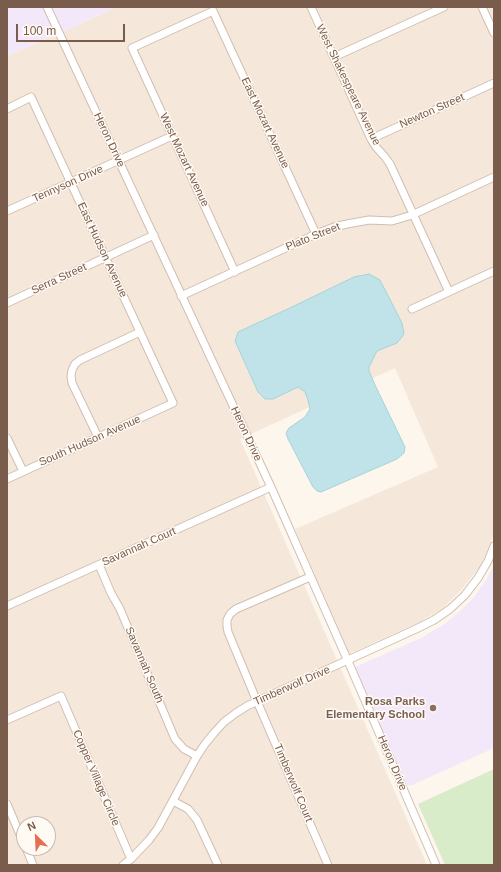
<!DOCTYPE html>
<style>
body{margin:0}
#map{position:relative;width:501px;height:872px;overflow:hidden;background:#fdf6ec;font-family:Arial,sans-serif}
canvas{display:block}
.frame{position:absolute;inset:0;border:8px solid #7a5c4d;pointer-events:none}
.north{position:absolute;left:16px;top:816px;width:40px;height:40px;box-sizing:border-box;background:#fffaf3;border:1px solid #cabbb1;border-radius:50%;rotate:336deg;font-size:11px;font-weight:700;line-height:16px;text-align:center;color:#7a5c4d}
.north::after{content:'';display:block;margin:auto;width:14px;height:18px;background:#e76f51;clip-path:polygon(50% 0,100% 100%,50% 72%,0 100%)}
.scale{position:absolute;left:16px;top:24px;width:109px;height:18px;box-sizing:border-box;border:2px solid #7a5c4d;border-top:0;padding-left:5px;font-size:12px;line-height:14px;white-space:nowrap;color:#7a5c4d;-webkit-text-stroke:3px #fffaf3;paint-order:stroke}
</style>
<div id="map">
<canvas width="501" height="872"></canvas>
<div class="frame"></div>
<div class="north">N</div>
<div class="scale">100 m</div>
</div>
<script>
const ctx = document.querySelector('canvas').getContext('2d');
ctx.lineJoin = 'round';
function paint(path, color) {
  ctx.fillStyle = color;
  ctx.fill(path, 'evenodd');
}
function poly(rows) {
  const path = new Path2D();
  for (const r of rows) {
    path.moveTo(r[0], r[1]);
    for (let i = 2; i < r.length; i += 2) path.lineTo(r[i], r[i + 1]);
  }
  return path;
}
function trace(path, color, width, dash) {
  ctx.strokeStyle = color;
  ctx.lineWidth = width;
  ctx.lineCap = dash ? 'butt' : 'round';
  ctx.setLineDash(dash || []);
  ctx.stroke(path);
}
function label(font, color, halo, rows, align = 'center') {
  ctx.font = font + ' Arial,sans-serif';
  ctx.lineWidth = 3;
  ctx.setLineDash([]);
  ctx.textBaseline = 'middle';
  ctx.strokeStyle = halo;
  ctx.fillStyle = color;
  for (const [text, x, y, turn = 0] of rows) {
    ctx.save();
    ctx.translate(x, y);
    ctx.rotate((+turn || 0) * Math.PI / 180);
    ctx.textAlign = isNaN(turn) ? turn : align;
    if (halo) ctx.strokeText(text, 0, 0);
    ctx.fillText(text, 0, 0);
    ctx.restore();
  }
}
const residential = poly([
 [116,7,494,7,494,534,481,565,462,589,443,608,420,622,349,654,295,529,438,467,395,368,240,439,427,865,7,865,7,56,69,29],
 [24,824,48,824,48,848,24,848]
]);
const education = poly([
 [7,7,116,7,69,29,7,56],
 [494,565,494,748,412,785,405,786,355,667,421,638,446,623,461,610,475,596,486,580]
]);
const green = poly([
 [494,769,494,865,445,865,418,804]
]);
const water = poly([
 [369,274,380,280,402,323,404,334,397,343,377,351,369,367,369,371,375,385,405,447,404,453,397,459,321,492,317,491,313,487,288,439,286,433,289,428,305,417,310,409,308,400,305,392,298,387,273,399,265,399,258,392,235,341,238,332,294,306,354,277,369,274]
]);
const street = poly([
 [47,7,271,487,351,668,436,865],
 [311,7,371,139,376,147,385,157,390,164,449,292],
 [482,7,494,33],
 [334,57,444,7],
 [7,109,31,97,173,403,7,479],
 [371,139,494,83],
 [7,211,172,136],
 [235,272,132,48,213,11,316,234],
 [181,296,316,234,334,227,347,224,369,220,392,221,412,215,494,177],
 [7,303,154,235],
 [412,309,494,271],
 [98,437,72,383,71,376,72,370,75,364,80,360,140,332],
 [7,438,23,471],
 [99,565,111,593,120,609,175,739,184,749,197,756],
 [310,577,236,609,230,614,227,620,227,626,228,632,253,692,328,865],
 [7,606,271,487],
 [7,720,61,696,131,859],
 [173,801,188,809,197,820,218,865],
 [7,804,24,844],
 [26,848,33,865],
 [123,865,131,859,149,840,158,828,197,756,205,744,214,733,224,722,236,713,247,706,416,629,434,620,450,609,465,595,478,578,488,561,494,546]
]);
const markers = [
 [433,708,4,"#8d6e63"]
];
const streetNames = [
 ["West Shakespeare Avenue",348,85,64],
 ["Newton Street",432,111,-24],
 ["East Mozart Avenue",265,123,65],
 ["Heron Drive",109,140,65],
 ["West Mozart Avenue",184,160,65],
 ["Tennyson Drive",68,184,-24],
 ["Plato Street",313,237,-22],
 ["East Hudson Avenue",102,250,65],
 ["Serra Street",59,279,-25],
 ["Heron Drive",246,434,65],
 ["South Hudson Avenue",90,441,-24],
 ["Savannah Court",139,547,-24],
 ["Savannah South",144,665,67],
 ["Timberwolf Drive",292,686,-24],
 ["Heron Drive",392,763,67],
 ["Copper Village Circle",96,778,67],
 ["Timberwolf Court",293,783,67]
];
const educationNames = [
 ["Rosa Parks",425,702],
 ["Elementary School",425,715]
];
paint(residential, '#f5e8da');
paint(education, '#f3e8fa');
paint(green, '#d8ecc9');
paint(water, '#bfe3e8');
trace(water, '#a5d3da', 1);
trace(street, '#d1beb0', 9);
trace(street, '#fff', 7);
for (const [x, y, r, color] of markers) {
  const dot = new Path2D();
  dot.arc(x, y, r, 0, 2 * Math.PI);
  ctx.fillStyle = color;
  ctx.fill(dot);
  trace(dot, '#fffaf3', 1.5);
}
label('11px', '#7a5c4d', '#fffaf3', streetNames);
label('bold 11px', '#785e54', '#fffaf3', educationNames, 'right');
</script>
